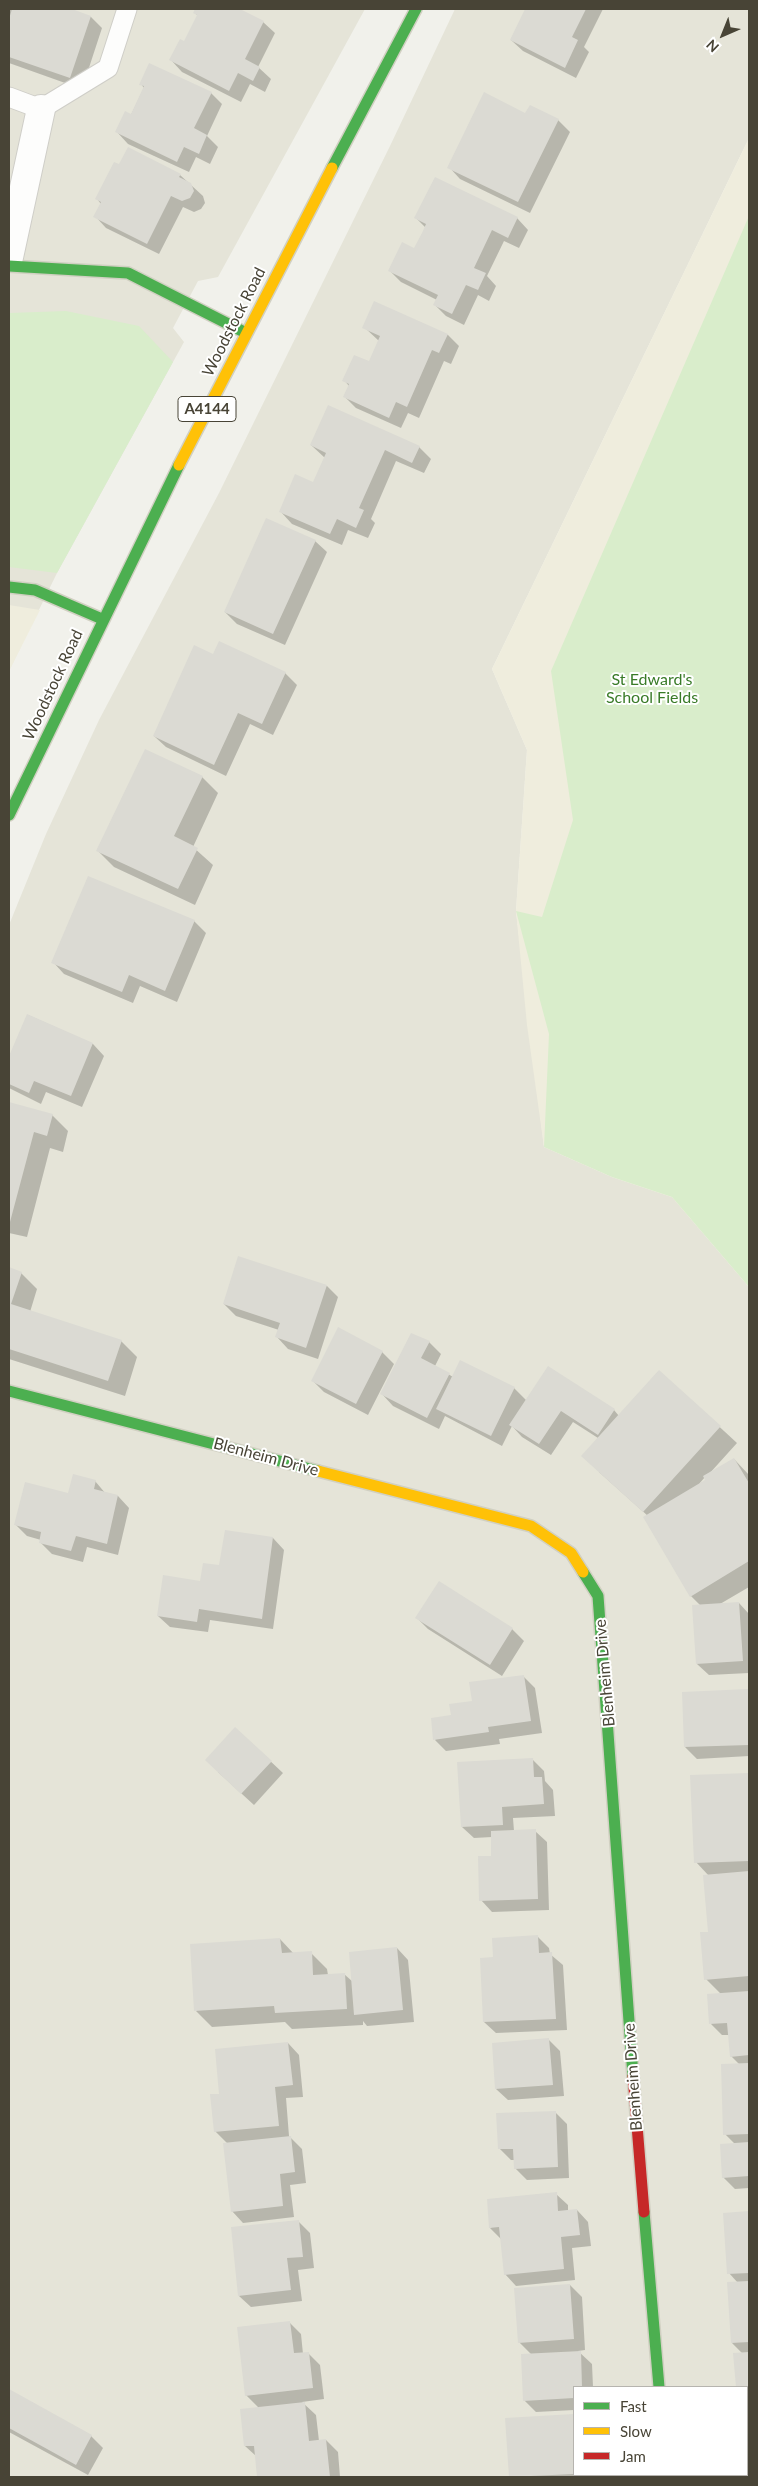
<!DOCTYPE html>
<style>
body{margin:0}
#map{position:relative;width:758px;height:2486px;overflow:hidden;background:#f1f1eb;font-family:Lato,sans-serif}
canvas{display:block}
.frame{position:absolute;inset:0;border:10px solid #484436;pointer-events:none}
.legend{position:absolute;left:573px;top:2386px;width:175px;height:90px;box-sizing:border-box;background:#fff;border:1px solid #b6b4af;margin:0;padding:6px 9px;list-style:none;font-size:15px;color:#484436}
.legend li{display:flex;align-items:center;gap:10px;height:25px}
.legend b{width:25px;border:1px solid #b6b4af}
.north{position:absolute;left:698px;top:10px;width:50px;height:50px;-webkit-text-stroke:4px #fff;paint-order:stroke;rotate:224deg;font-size:14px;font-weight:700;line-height:20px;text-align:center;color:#484436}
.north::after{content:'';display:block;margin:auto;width:18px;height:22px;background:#484436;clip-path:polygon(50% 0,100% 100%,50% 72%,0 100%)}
</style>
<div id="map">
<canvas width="758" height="2486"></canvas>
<div class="frame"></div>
<ul class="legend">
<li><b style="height:6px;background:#4caf50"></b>Fast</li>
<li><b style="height:6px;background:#ffc107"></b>Slow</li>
<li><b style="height:6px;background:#c62828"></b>Jam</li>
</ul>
<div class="north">N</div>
</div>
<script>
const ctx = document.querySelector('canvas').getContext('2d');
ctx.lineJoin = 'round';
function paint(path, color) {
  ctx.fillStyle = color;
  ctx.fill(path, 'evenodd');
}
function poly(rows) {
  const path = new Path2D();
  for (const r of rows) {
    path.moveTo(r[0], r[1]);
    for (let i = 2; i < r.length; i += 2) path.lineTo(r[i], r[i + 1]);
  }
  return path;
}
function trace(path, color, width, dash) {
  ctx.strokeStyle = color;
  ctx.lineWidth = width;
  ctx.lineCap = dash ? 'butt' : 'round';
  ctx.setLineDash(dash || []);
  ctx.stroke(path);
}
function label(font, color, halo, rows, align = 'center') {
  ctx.font = font + ' Lato,sans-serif';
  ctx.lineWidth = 4;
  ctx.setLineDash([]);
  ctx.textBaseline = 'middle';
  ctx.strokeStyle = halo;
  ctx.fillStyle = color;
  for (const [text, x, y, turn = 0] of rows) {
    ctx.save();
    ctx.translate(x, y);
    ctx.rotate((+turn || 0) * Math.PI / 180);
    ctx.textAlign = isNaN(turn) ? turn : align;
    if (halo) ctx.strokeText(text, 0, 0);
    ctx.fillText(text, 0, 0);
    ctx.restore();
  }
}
const residential = poly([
 [9,9,365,9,218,277,198,281,173,328,184,342,57,573,9,671],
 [455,9,749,9,749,138,492,669,527,750,516,911,544,1147,612,1177,672,1197,749,1287,749,2477,9,2477,9,925,46,834,99,720,219,493,390,146],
 [574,2387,747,2387,747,2475,574,2475]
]);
const education = poly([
 [749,138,749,1287,672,1197,612,1177,544,1147,527,1025,516,911,527,750,492,669],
 [9,605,40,610,9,671]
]);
const green = poly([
 [749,216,749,1287,672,1197,612,1177,544,1147,549,1034,516,911,542,917,573,820,551,671],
 [66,311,139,326,173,362,57,573,9,567,9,313]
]);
const shadow = poly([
 [9,9,68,9,91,17,102,28,82,89,9,63],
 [196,9,237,9,263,22,275,33,258,67,271,79,265,92,250,84,241,102,182,72,171,60,185,43,198,16,194,12],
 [526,9,603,9,584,47,589,52,576,78,523,51,511,40],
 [141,84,211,93,222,104,207,136,218,147,210,164,196,157,189,172,128,144,117,132,131,115,144,88],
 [526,115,558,120,570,132,530,213,460,179,449,167],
 [180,175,203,196,205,203,201,209,194,212,183,207,159,254,106,228,95,216,101,204,97,199],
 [416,218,517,218,528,230,519,248,504,241,487,276,496,286,489,301,478,295,464,325,446,316,435,305,437,300,401,282,390,271,415,249,426,228],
 [375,303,448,335,459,346,451,364,444,361,419,418,408,413,401,428,356,408,345,397,349,386,344,380,370,363,379,341,364,327],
 [311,445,419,447,431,459,424,473,396,461,371,519,375,523,368,538,348,530,342,545,292,524,281,512,314,483,325,458],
 [315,541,327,552,285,645,237,624,225,612],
 [213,656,285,673,297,685,273,735,250,724,226,776,166,747,154,736],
 [202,777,218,793,193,847,213,865,195,905,114,867,98,851],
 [194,921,206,933,177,1002,140,986,133,1003,64,974,53,962],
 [28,1015,93,1044,104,1056,82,1107,46,1092,41,1104,9,1088,9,1059],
 [9,1104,52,1115,68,1131,63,1152,50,1148,27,1237,9,1233],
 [9,1269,21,1273,37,1289,30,1312,121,1341,137,1357,125,1396,9,1359],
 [327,1286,338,1297,318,1359,288,1349,277,1337,279,1330,236,1316,224,1304],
 [429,1342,441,1354,435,1366,453,1377,514,1388,527,1401,614,1410,619,1416,659,1371,737,1443,709,1474,734,1459,749,1475,749,1587,720,1604,739,1603,749,1614,749,1673,709,1675,697,1664,701,1606,691,1596,648,1516,599,1472,598,1438,573,1422,551,1455,522,1437,512,1426,502,1446,445,1416,439,1429,393,1406,382,1394],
 [705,1477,707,1480,699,1484],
 [382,1352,394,1364,368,1415,324,1392,312,1380],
 [95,1481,106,1494,118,1496,129,1508,118,1555,87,1547,83,1562,52,1554,40,1542,41,1540,27,1536,16,1525],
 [226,1531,273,1538,284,1550,273,1629,210,1620,208,1632,170,1627,158,1616,220,1567],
 [417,1618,512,1629,524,1641,502,1676,428,1629],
 [523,1676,535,1688,542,1733,499,1739,500,1744,446,1751,435,1740,452,1716,473,1702],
 [747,1690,749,1692,749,1756,697,1759,685,1747],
 [236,1729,283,1773,254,1805,218,1772],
 [533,1760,544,1771,545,1781,553,1790,555,1816,513,1818,514,1831,535,1831,547,1842,549,1910,492,1912,481,1900,493,1858,492,1837,474,1838,462,1827],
 [749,1774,749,2188,735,2189,723,2177,735,2144,725,2134,739,2064,731,2056,729,2035,722,2035,711,2024,721,1994,706,1979,709,1933,709,1876,696,1862,692,1777],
 [538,1937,549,1948,550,1954,563,1965,567,2030,496,2033,484,2022,494,1959],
 [280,1939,294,1954,311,1953,327,1969,328,1975,344,1974,353,1982,397,1948,408,1960,414,2022,367,2026,363,2021,363,2025,292,2029,285,2022,212,2027,196,2011],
 [548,2039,560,2051,564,2096,508,2100,496,2089],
 [288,2043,299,2055,303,2097,286,2098,289,2136,302,2149,306,2183,290,2185,294,2217,243,2223,232,2211,228,2144,215,2131],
 [555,2112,567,2124,569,2178,527,2180,515,2168,515,2160,511,2160,499,2148],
 [556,2194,568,2205,568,2211,577,2210,588,2222,591,2246,572,2248,575,2280,516,2286,505,2274,501,2239,490,2228],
 [749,2212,749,2413,747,2411,747,2387,737,2387,735,2354,743,2354,732,2343,738,2283,729,2273,725,2214],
 [298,2221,310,2233,314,2268,298,2270,302,2301,251,2307,239,2296],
 [570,2285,582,2297,585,2350,578,2351,592,2364,593,2387,574,2387,574,2410,536,2412,524,2400,532,2355,519,2342],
 [290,2323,301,2334,303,2354,308,2353,320,2365,324,2399,302,2402,316,2415,319,2441,326,2440,338,2452,340,2477,258,2477,256,2456,245,2446,259,2408,246,2395],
 [9,2391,91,2436,103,2448,88,2475,9,2432],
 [574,2415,574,2475,599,2475,599,2477,510,2477,506,2419],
 [747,2422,749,2422,749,2477,744,2477,742,2475,747,2475]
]);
const building = poly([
 [12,9,72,9,91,16,70,78,9,57,9,19],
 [195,9,240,9,264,21,245,59,260,67,253,81,238,73,229,91,169,60,180,39,184,41,197,15,193,13],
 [525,9,586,9,572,37,578,40,565,68,510,40],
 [149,63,212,92,194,128,207,135,199,154,184,147,177,162,115,132,125,111,131,114,144,86,139,85],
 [484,92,525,113,530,105,559,119,518,202,447,168],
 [128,147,181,174,179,177,191,183,194,191,190,198,182,201,171,196,147,244,93,217,101,202,95,199,114,162,119,164],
 [435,177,518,217,508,238,492,230,474,268,486,273,478,290,466,285,452,314,433,305,438,295,388,271,402,242,414,248,422,233,426,224,414,218],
 [374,301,448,334,439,353,432,350,407,407,396,402,389,418,343,397,349,384,342,381,354,355,369,361,380,336,362,328],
 [328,405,420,446,412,463,385,450,359,508,364,510,356,528,337,519,330,534,279,512,295,474,313,482,326,453,310,445],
 [266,518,316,540,273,634,224,612],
 [219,641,286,672,262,724,238,713,214,765,153,736,194,645,213,654],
 [145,749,203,776,174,836,198,848,178,889,96,851],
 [88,876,195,920,165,991,129,975,122,992,51,963],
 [27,1014,93,1043,71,1096,34,1081,29,1093,9,1084,9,1056],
 [9,1102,53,1114,47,1136,34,1132,10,1222],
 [238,1256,327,1285,306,1348,275,1337,280,1323,223,1304],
 [9,1267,22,1272,11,1304,122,1340,108,1381,9,1349],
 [338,1327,383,1351,356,1404,311,1381],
 [411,1333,430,1341,421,1358,450,1373,427,1418,380,1394],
 [460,1360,515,1387,491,1436,436,1409],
 [548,1366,615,1409,598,1435,561,1411,539,1444,509,1425],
 [659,1370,721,1426,643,1512,581,1456],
 [734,1458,749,1483,749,1561,690,1597,643,1517,705,1480,703,1476],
 [73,1474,96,1480,94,1489,118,1495,107,1544,76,1536,71,1551,39,1543,41,1532,14,1525,25,1482,68,1493],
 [225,1530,273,1537,262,1619,199,1609,197,1622,157,1616,163,1575,200,1581,203,1563,219,1565],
 [439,1581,513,1628,490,1665,415,1618],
 [739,1602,743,1661,696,1664,692,1605],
 [524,1675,531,1721,488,1727,489,1732,433,1740,431,1718,451,1715,449,1704,472,1701,469,1682],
 [748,1689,749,1745,684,1747,682,1692],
 [235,1727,272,1761,241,1794,205,1760],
 [533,1758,534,1777,542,1777,544,1804,502,1807,503,1825,461,1827,457,1762],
 [749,1773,749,1861,694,1863,690,1775],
 [536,1829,538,1899,479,1901,478,1856,491,1856,491,1831],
 [749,1871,749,1976,704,1980,700,1932,708,1932,703,1875],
 [538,1935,539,1953,552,1952,556,2019,483,2022,480,1958,493,1957,492,1938],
 [280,1938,282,1953,312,1951,313,1975,345,1973,347,2009,275,2013,274,2006,194,2011,190,1944],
 [397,1947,403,2010,354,2015,349,1952],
 [749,1991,749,2055,730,2057,727,2023,709,2024,707,1994],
 [549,2038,553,2085,495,2089,492,2043],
 [288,2042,293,2085,275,2087,279,2126,214,2132,210,2094,219,2094,215,2049],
 [749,2063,749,2134,723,2135,721,2064],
 [556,2111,558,2167,514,2169,513,2149,498,2149,496,2113],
 [291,2136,295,2172,280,2174,283,2206,231,2212,223,2143],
 [749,2142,749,2176,722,2178,720,2144],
 [557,2192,558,2211,577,2209,580,2235,561,2237,564,2269,504,2275,499,2227,489,2228,487,2199],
 [749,2211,749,2273,727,2274,723,2213],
 [299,2220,303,2257,287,2258,291,2290,238,2296,231,2227],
 [749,2281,749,2342,731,2343,727,2282],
 [570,2284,574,2339,518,2343,514,2288],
 [290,2321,294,2353,309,2352,313,2388,245,2396,237,2327],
 [581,2351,582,2387,574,2387,574,2398,523,2401,521,2354],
 [749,2352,749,2402,747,2402,747,2387,736,2387,733,2353],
 [9,2389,92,2435,76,2465,9,2428],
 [305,2402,309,2441,326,2439,330,2477,257,2477,254,2446,244,2446,240,2409],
 [574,2414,574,2474,509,2477,505,2418],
 [747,2421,749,2421,749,2475,747,2475]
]);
const lane = poly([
 [9,97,41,109,108,68,127,9]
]);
const street = poly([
 [9,257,41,109],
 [666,2475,667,2477]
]);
const fast = poly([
 [332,168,416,9],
 [9,266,128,273,246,333],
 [9,587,35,590,102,619],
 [9,815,179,465],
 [9,1391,318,1471],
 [583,1572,598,1596,633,2076],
 [644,2212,659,2387]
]);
const slow = poly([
 [179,465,332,168],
 [318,1471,531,1526,571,1553,583,1572]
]);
const jam = poly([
 [633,2076,644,2212]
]);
const shields = [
 [207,409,58]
];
const shieldNames = [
 ["A4144",207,409]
];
const streetNames = [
 ["Woodstock Road",234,322,-63],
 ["Woodstock Road",53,685,-65],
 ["Blenheim Drive",266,1457,15],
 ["Blenheim Drive",605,1673,-95],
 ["Blenheim Drive",633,2077,-94]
];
const parkNames = [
 ["St Edward's",652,680],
 ["School Fields",652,698]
];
paint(residential, '#e5e4d8');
paint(education, '#efeddd');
paint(green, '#d9edcb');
paint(shadow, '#0003');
paint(building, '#dbdad3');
trace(lane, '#cfcec8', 21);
trace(street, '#cfcec8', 30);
trace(fast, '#d1d0c2', 14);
trace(slow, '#d1d0c2', 14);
trace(jam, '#d1d0c2', 14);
trace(lane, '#fdfdfc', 19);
trace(street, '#fdfdfc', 28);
trace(fast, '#4caf50', 11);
trace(slow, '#ffc107', 11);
trace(jam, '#c62828', 11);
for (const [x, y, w] of shields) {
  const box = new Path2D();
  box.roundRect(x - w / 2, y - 12.5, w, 25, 4);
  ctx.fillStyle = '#fff';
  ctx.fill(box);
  trace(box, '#484436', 1);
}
label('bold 15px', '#484436', null, shieldNames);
label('16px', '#484436', '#fff', streetNames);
label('16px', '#397b28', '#fff', parkNames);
</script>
